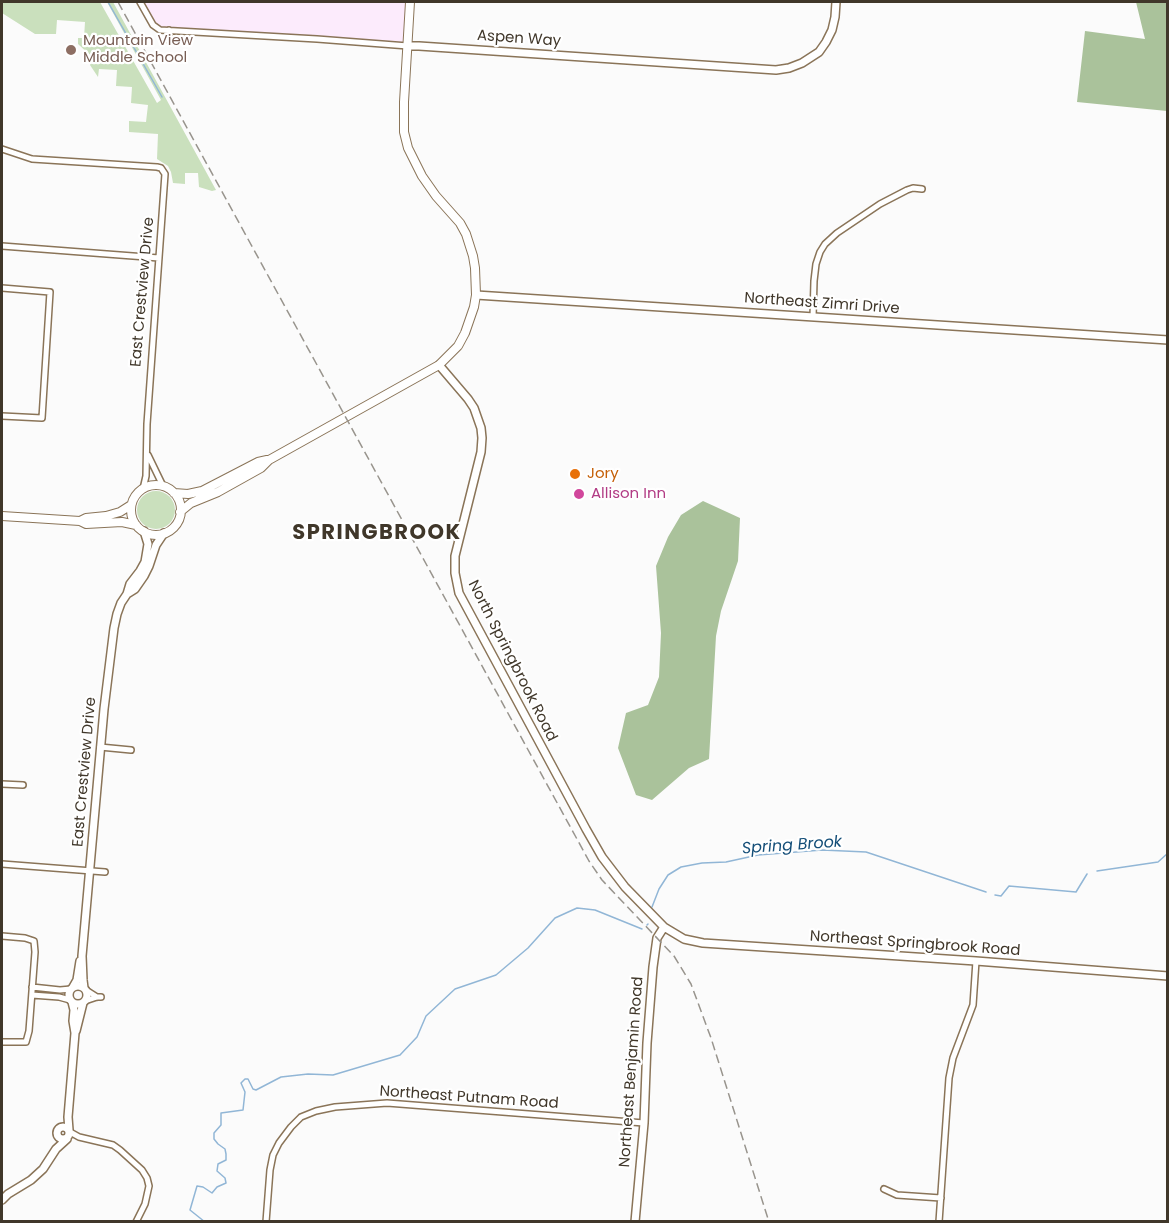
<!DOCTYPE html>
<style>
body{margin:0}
#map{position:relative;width:1169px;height:1223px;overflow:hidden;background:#fbfbfb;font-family:Poppins,sans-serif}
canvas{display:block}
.frame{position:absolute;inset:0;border:3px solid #40372a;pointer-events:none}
</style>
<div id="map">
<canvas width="1169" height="1223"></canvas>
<div class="frame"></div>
</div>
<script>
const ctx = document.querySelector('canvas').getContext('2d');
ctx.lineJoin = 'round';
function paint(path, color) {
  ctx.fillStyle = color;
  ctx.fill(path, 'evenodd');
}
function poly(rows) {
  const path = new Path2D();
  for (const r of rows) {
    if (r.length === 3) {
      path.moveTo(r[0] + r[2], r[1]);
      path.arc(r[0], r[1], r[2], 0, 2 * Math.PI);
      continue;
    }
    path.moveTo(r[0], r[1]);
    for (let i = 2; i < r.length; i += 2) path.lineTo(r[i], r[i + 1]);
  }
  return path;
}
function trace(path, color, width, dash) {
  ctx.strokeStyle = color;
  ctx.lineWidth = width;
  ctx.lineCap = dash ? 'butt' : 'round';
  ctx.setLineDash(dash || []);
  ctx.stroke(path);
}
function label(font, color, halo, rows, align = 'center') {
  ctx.font = font + ' Poppins,sans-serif';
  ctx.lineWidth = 4.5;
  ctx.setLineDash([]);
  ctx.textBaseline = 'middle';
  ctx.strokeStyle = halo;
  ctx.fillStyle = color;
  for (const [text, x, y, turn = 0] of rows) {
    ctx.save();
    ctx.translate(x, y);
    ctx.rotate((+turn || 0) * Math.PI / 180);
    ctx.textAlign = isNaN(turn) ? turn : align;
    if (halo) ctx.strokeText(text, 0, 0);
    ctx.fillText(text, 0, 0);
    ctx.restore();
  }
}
const commercial = poly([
 [140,2,411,2,408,46,169,30,153,25]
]);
const green = poly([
 [2,2,100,2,157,103,161,100,107,2,113,2,216,190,212,191,199,187,198,173,185,173,185,184,173,183,171,172,168,166,157,159,158,134,129,132,129,121,146,122,148,105,131,103,132,87,116,86,117,70,99,69,98,77,90,65,91,56,78,44,78,38,84,38,85,22,57,20,56,34,35,34,2,13],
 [156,510,19]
]);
const forest = poly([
 [1136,2,1167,2,1167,111,1077,102,1085,31,1145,39],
 [703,501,740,518,738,561,721,611,716,636,709,759,689,768,652,800,636,795,618,748,626,713,648,705,659,677,661,633,656,566,668,537,681,515]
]);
const stream = poly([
 [108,2,162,97],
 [1097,871,1158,862,1168,853],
 [995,895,1001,896,1009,886,1076,892,1087,874],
 [652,907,659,889,668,875,681,867,702,863,726,862,758,855,822,850,866,852,986,892],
 [647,925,648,924],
 [205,1222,190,1210,197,1186,203,1187,212,1193,217,1187,226,1183,225,1178,217,1171,218,1164,226,1160,226,1154,225,1149,218,1144,214,1139,214,1133,221,1125,221,1113,243,1110,245,1092,241,1083,245,1079,248,1079,253,1089,256,1090,281,1077,308,1074,333,1075,400,1055,417,1037,426,1016,455,989,496,975,528,948,555,918,577,908,595,910,642,929]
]);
const minor = poly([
 [140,2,153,25,160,30,317,39,408,46],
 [169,40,169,30],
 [2,149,32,159,157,167,161,168,165,174,147,424,146,476,143,489],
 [2,246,159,258],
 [2,288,50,292,42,418,2,416],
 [813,317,814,281,816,264,820,252,825,244,837,233,880,204,907,190,913,188,922,189],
 [148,455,163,486],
 [100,747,131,750],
 [2,784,23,785],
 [2,864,105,872],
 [2,936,25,938,34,941,35,952,29,1031,26,1042,2,1042],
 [32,987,60,990,71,989],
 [86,990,97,997],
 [32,995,59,997,70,1000],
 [85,1001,97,997,101,997],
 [70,1132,79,1137,113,1145,120,1150,142,1170,147,1178,149,1186,145,1204,136,1222],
 [884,1189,897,1195,941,1198],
 [266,1222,270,1170,273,1155,279,1143,291,1127,301,1117,316,1111,335,1107,387,1103,644,1123],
 [939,1222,949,1078,953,1058,973,1005,976,961]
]);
const tertiary = poly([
 [408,46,419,46,776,70,789,68,802,63,819,52,826,42,832,30,835,17,836,2],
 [476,295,1168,340],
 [439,365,468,399,474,408,481,428,482,438,481,452,455,556,455,573,459,593,586,829,602,857,625,887,664,927,684,939,703,943,976,961,1168,976],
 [127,594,135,589,144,576,149,566,156,545,164,533],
 [78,995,9],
 [73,987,77,980,80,961],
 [84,988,83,980,82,956,104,709,114,628,117,614,121,603,127,594,130,584,140,571,145,562,148,544,144,531],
 [76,1031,83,1003],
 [63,1133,6],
 [69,1130,68,1117,75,1033,73,1021,74,1010,72,1002],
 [2,1200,8,1194,31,1180,43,1169,56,1149,67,1139],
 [635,1222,644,1123,647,1043,653,967,657,938,664,927]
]);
const secondary = poly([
 [156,510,25],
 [174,493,188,494,202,491,258,462,267,460],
 [180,512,191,503,218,492,261,468,269,460,439,365,458,346,465,333,474,307,476,295,475,268,473,256,466,234,460,223,436,196,422,176,408,148,404,132,404,102,410,2],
 [2,516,80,521,86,524,122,522,136,525],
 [80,521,86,518,106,516,120,512,131,505]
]);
const rail = poly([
 [118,2,589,861,602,880,674,956,691,984,711,1038,769,1222]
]);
const markers = [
 [71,50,6,"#8d6e63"],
 [575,474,6,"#e8710a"],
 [579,494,6,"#d1479c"]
];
const streetNames = [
 ["Aspen Way",519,39,4],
 ["East Crestview Drive",143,292,-85],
 ["Northeast Zimri Drive",822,304,4],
 ["North Springbrook Road",512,661,63],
 ["East Crestview Drive",85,772,-85],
 ["Northeast Springbrook Road",915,944,4],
 ["Northeast Benjamin Road",632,1072,-86],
 ["Northeast Putnam Road",469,1098,4]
];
const educationNames = [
 ["Mountain View",83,41],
 ["Middle School",83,58]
];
const foodNames = [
 ["Jory",587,474]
];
const hotelNames = [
 ["Allison Inn",591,494]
];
const waterNames = [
 ["Spring Brook",792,846,-4]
];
const districtNames = [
 ["SPRINGBROOK",377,534]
];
paint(commercial, '#fcebfc');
paint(green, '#cae0bd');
paint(forest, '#aac29b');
trace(stream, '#91b6d6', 1.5);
trace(minor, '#8a7458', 8);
trace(tertiary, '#8a7458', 10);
trace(secondary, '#8a7458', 10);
trace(minor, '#fff', 5);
trace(tertiary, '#fff', 7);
trace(secondary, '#fff', 8);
trace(rail, '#98948d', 1.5, [9, 4.5]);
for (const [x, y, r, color] of markers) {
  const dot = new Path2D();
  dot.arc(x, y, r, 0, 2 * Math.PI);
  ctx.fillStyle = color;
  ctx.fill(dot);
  trace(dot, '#fff', 2);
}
label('15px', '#40372a', '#fff', streetNames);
label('15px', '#785e54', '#fff', educationNames, 'left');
label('15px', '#c56008', '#fff', foodNames, 'left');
label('15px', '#b23c85', '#fff', hotelNames, 'left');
label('italic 16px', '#144e78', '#fff', waterNames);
ctx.letterSpacing = '1.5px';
label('bold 21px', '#40372a', '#fff', districtNames);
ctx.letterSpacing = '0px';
</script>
